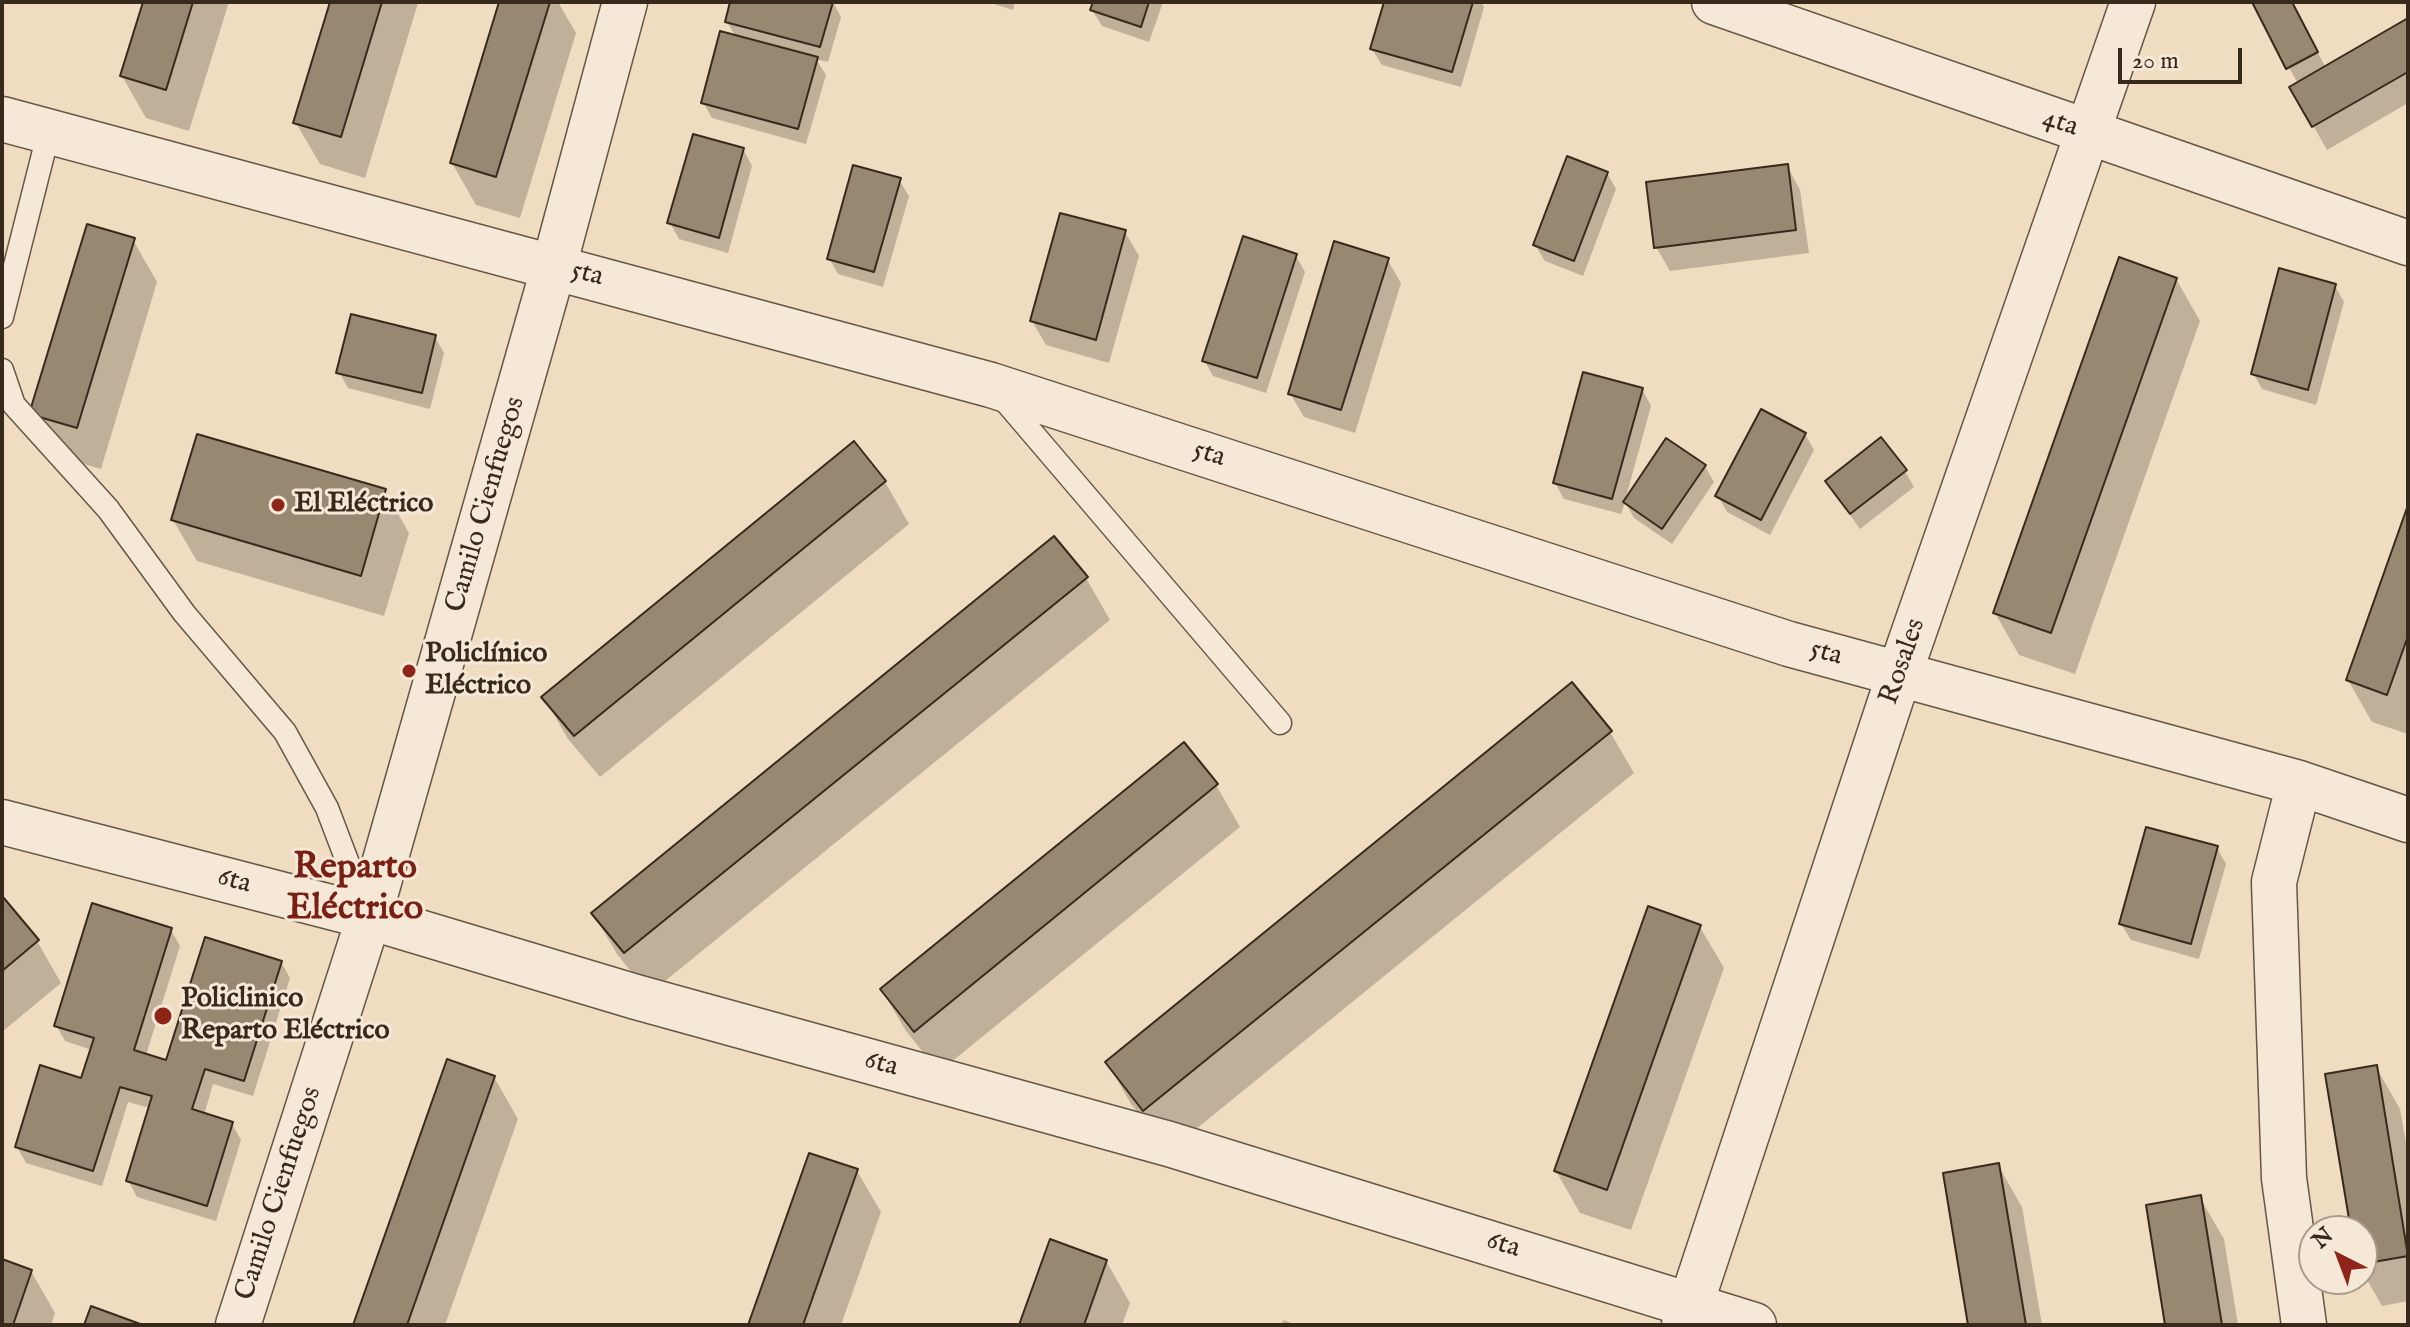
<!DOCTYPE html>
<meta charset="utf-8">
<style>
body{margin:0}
#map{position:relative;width:2410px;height:1327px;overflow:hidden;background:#f0dcc1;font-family:"IM FELL English",serif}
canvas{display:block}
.frame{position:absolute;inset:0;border:4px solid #382a1b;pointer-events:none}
.north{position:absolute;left:2298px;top:1215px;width:80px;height:80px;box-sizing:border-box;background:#f5e8d7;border:2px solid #a99c8c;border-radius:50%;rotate:318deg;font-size:22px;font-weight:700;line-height:32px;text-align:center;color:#382a1b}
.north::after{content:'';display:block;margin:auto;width:28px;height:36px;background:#8f2418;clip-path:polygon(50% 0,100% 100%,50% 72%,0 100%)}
.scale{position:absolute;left:2118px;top:48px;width:124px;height:36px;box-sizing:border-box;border:4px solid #382a1b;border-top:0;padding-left:10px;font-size:24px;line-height:28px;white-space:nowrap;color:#382a1b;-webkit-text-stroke:6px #f5e8d7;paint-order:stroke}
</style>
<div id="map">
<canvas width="2410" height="1327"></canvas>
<div class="frame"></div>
<div class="north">N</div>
<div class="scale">20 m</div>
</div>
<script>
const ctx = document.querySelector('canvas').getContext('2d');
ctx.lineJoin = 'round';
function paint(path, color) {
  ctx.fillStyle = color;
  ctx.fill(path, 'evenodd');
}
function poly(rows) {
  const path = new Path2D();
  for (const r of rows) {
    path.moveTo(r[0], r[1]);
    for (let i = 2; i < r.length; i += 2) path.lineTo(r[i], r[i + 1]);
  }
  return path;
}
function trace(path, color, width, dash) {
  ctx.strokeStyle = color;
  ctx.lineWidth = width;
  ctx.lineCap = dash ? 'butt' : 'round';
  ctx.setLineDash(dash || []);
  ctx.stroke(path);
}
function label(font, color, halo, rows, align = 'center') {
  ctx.font = font + ' "IM FELL English",serif';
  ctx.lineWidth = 6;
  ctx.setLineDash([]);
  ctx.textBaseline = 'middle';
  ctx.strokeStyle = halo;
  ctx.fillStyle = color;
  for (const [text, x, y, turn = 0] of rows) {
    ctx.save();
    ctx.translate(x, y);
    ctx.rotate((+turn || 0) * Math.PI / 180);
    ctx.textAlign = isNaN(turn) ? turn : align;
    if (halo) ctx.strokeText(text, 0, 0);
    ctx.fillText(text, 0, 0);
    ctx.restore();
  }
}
const shadow = poly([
 [145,2,229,2,189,131,146,118,122,76],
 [332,2,418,3,365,178,320,164,296,123],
 [501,2,558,2,576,33,520,218,476,205,452,163],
 [733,2,833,2,841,17,828,62,816,59,826,75,806,144,712,118,703,102,736,37,727,22],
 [988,2,1015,2,1013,10],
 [1095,2,1163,2,1149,42,1102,26,1092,10],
 [1386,2,1481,2,1484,7,1461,87,1382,65,1372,49],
 [2254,2,2291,2,2326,68,2408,21,2408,103,2327,150,2292,88,2298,84],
 [743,149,752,166,728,253,679,239,670,223],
 [1787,166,1800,190,1809,253,1670,271,1656,247],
 [1607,173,1616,189,1583,276,1545,261,1535,245],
 [899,180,909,196,883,287,838,274,829,258],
 [1125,232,1139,256,1109,363,1046,345,1032,321],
 [133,240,157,282,101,469,56,456,31,414],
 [1296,256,1305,272,1266,393,1213,376,1204,360],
 [1387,259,1401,283,1355,433,1304,417,1290,393],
 [2176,279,2200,321,2075,674,2019,655,1995,613],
 [2335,286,2344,302,2316,405,2262,389,2253,373],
 [435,337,444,353,430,409,348,388,339,372],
 [1642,389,1651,406,1625,501,1705,466,1714,482,1672,544,1634,518,1625,502,1621,514,1564,499,1555,483],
 [1805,434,1814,450,1770,535,1727,512,1718,496],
 [854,444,885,482,909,524,600,777,568,739,544,697],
 [1905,471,1914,487,1860,529,1827,482],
 [385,491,409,533,384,616,197,561,173,520],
 [2408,511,2408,734,2372,722,2348,680],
 [1086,578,1110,620,649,994,617,954,593,913],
 [1610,732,1634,773,1169,1151,1131,1104,1107,1062],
 [1184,745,1216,785,1240,827,939,1072,906,1031,882,990],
 [2217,848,2226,864,2199,959,2131,940,2121,924],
 [2,900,37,941,61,983,2,1032],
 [1700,927,1724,968,1631,1230,1580,1213,1556,1171],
 [171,930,180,946,146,1055,167,1062,281,962,290,978,253,1096,213,1084,204,1115,232,1124,241,1140,216,1221,137,1197,128,1180,150,1108,128,1102,102,1186,26,1163,17,1147,82,1081,92,1050,65,1041,56,1025],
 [2376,1067,2400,1109,2408,1154,2408,1301,2382,1306,2362,1271,2362,1231,2353,1231],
 [494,1077,518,1119,445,1325,355,1325],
 [1998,1165,2022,1207,2042,1325,1970,1325],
 [857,1171,881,1212,841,1325,750,1325],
 [2200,1198,2224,1239,2238,1325,2167,1325],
 [2,1261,31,1271,55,1313,51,1325,2,1325],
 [1106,1261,1130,1303,1122,1325,1021,1325],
 [1283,1320,1297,1325,1282,1325]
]);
const building = poly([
 [143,2,193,2,166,90,120,76,143,2],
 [330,2,382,2,341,137,293,123,330,2],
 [499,2,550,2,496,177,450,163,499,2],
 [730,2,833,2,820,47,725,22,730,2],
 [1093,2,1149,2,1141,27,1090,10,1093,2],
 [1384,2,1473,2,1452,72,1370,49,1384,2],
 [2252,2,2292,2,2318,52,2286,69,2252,2],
 [2408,18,2408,72,2312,127,2289,87,2408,18],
 [720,31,818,57,798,129,701,103,720,31],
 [693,134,744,148,719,238,667,223,693,134],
 [1567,156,1608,172,1574,261,1533,245,1567,156],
 [1788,164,1796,230,1654,248,1646,182,1788,164],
 [853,165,901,178,874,272,827,259,853,165],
 [1060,213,1126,230,1096,340,1030,321,1060,213],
 [87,224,135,238,77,428,29,414,87,224],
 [1243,236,1297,254,1257,378,1202,361,1243,236],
 [1334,241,1389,258,1341,410,1288,394,1334,241],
 [2119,257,2177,278,2051,633,1993,613,2119,257],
 [2279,268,2336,284,2308,390,2251,374,2279,268],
 [351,314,436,335,422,393,336,373,351,314],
 [1583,372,1643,388,1612,499,1553,483,1583,372],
 [1761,409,1806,433,1761,520,1715,496,1761,409],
 [197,434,386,489,361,576,171,520,197,434],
 [1881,437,1907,470,1850,514,1825,481,1881,437],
 [1666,438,1706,465,1662,529,1623,502,1666,438],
 [854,441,886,481,574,736,541,697,854,441],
 [2408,505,2408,636,2387,695,2346,680,2408,505],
 [1054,536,1088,577,624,953,591,913,1054,536],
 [1572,682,1612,731,1143,1111,1105,1062,1572,682],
 [1184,742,1218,784,914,1032,880,989,1184,742],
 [2146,827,2218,846,2191,944,2119,924,2146,827],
 [3,897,39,940,2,971,2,898,3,897],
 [92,903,172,928,134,1050,166,1060,205,937,282,961,244,1081,205,1069,192,1109,233,1122,207,1206,126,1181,152,1096,120,1087,93,1171,15,1147,40,1065,81,1078,94,1038,54,1026,92,903],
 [1648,906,1701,925,1607,1190,1554,1171,1648,906],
 [447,1059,495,1076,407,1325,353,1325,447,1059],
 [2377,1065,2408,1256,2362,1264,2362,1231,2351,1231,2325,1074,2377,1065],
 [809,1153,858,1169,803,1325,748,1325,809,1153],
 [1999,1163,2026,1325,1968,1325,1943,1173,1999,1163],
 [2201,1195,2222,1325,2165,1325,2146,1205,2201,1195],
 [1050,1239,1107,1260,1084,1325,1019,1325,1050,1239],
 [2,1259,32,1270,13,1325,2,1325,2,1259],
 [91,1306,143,1325,84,1325,91,1306]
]);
const service = poly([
 [2,317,49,131],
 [2,370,14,405,108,509,184,613,285,732,327,808,365,908],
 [1000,395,1280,723]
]);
const minor = poly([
 [1714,2,2408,243],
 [2,119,991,385,1789,644,2299,783,2408,820],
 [2299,783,2274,882,2284,1178,2304,1325],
 [2,822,369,917,636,997,1169,1144,1754,1325],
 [1684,1325,1899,675,2133,2]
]);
const tertiary = poly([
 [238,1325,369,917,554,266,625,2]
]);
const markers = [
 [278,505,8,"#8f2418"],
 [409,671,8,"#8f2418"],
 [163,1016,10,"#8f2418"]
];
const streetNames = [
 ["4ta",2060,124,19],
 ["5ta",587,275,15],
 ["5ta",1209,455,18],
 ["Camilo Cienfuegos",487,505,-74],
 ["5ta",1826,654,16],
 ["Rosales",1904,662,-71],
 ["6ta",234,882,15],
 ["6ta",881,1065,15],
 ["Camilo Cienfuegos",280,1194,-72],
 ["6ta",1503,1246,17]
];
const poiNames = [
 ["El Eléctrico",294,505],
 ["Policlínico",425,655],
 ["Eléctrico",425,687],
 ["Policlinico",181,1000],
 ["Reparto Eléctrico",181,1032]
];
const districtNames = [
 ["Reparto",355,870],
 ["Eléctrico",355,911]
];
paint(shadow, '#0003');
paint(building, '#988771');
trace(building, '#382a1b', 2);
trace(service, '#665644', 25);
trace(minor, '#665644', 47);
trace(tertiary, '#665644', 47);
trace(service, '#f5e8d7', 22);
trace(minor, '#f5e8d7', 44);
trace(tertiary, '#f5e8d7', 44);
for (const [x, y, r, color] of markers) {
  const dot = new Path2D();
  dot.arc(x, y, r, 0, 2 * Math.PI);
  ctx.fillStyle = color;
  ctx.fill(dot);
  trace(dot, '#f5e8d7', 3);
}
label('28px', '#382a1b', '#f5e8d7', streetNames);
label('bold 28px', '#382a1b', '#f5e8d7', poiNames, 'left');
label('bold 36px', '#7a1f14', '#f5e8d7', districtNames);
</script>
